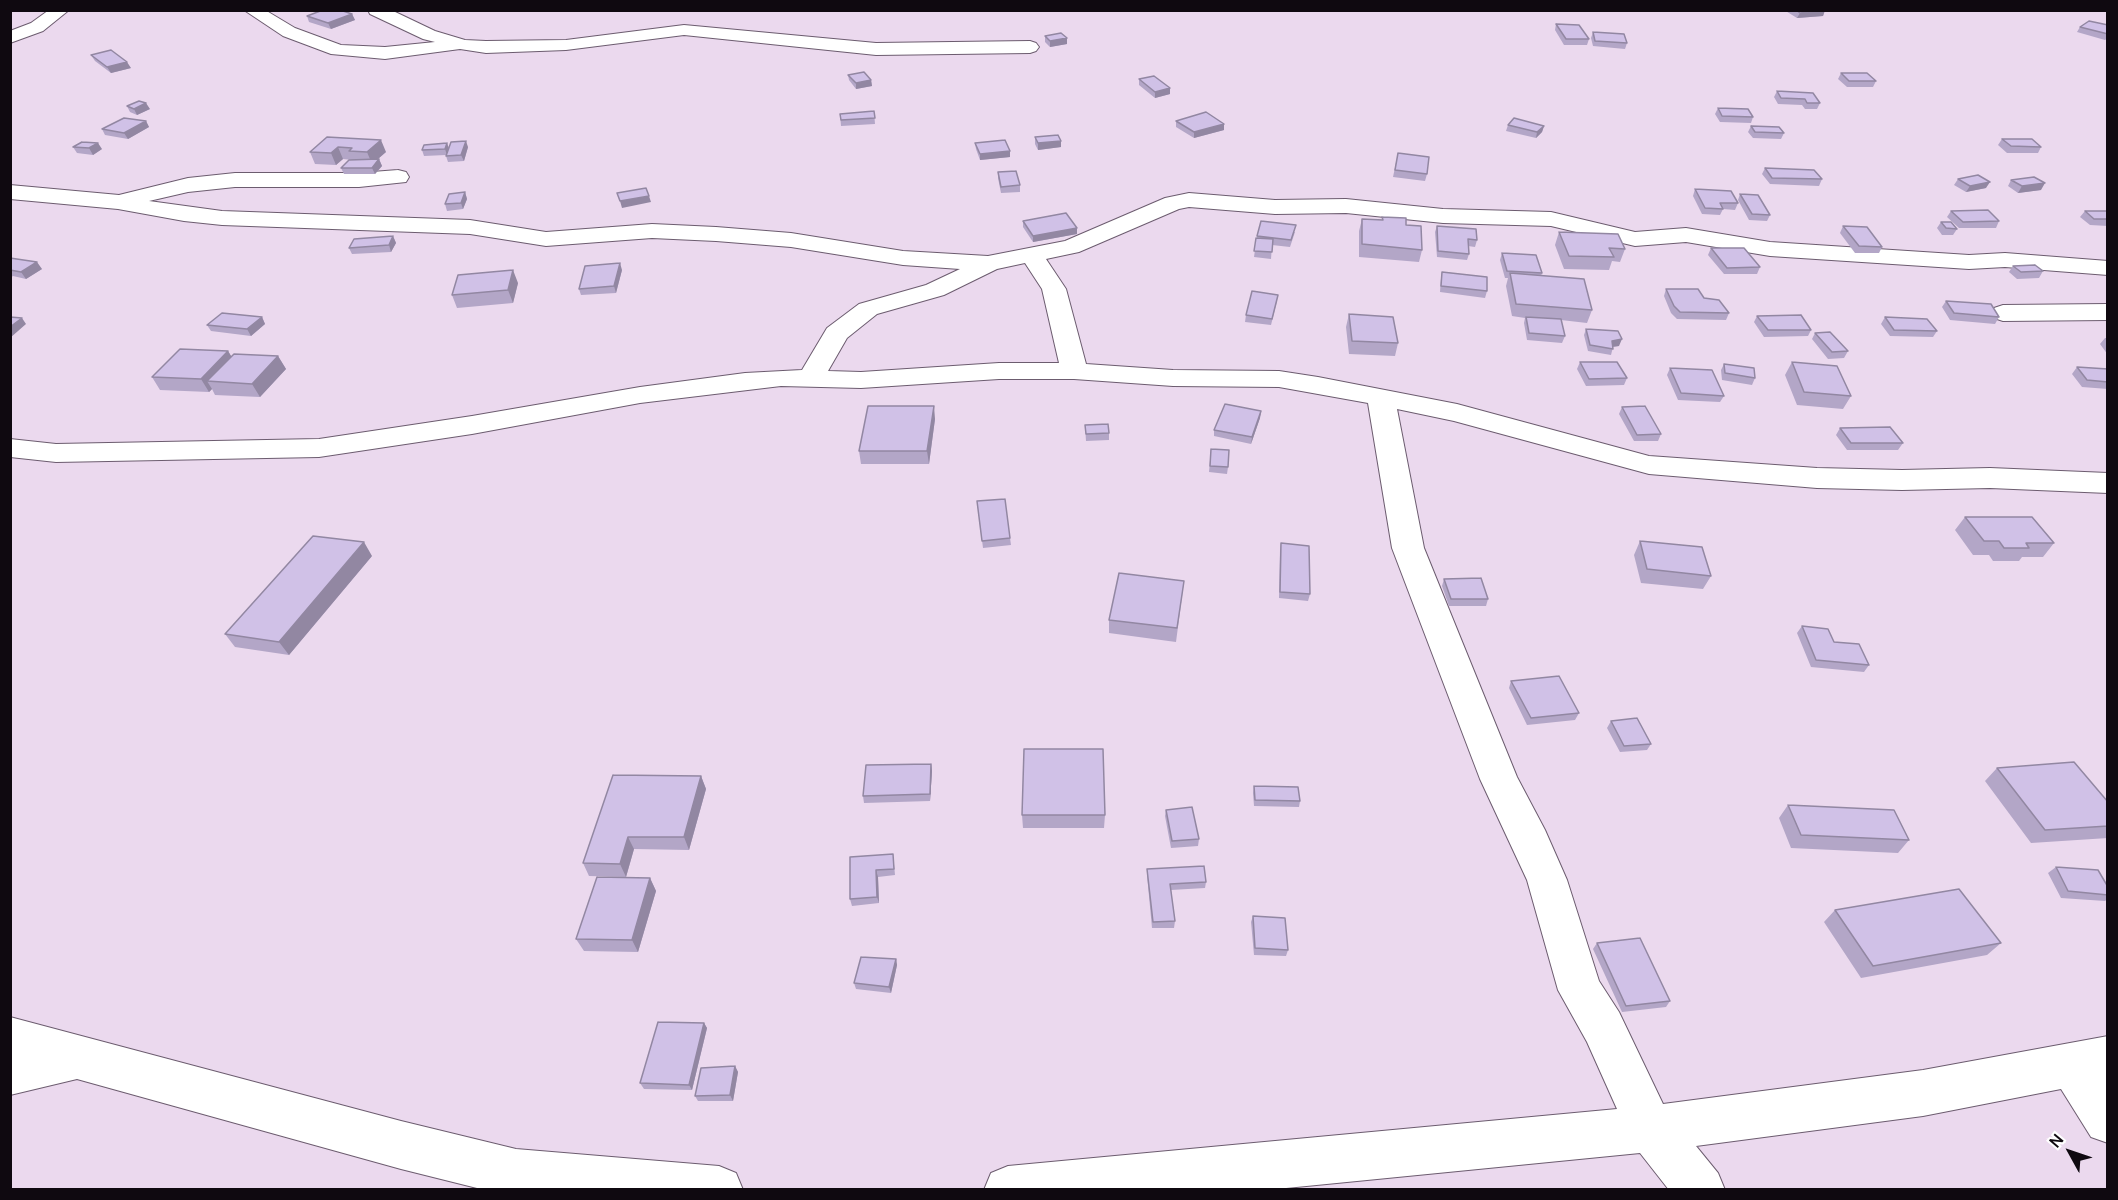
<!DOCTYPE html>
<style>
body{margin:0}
#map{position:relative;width:2118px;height:1200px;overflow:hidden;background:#ebd9ee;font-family:Manrope,sans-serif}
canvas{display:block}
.frame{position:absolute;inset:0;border:12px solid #0f0910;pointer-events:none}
.north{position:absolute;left:2040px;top:1122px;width:60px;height:60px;-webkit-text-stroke:4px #fff;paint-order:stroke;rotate:310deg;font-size:16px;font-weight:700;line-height:24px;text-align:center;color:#0f0910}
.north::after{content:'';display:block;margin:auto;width:21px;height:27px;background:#0f0910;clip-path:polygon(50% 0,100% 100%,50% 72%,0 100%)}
</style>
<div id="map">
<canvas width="2118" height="1200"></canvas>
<div class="frame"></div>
<div class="north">N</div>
</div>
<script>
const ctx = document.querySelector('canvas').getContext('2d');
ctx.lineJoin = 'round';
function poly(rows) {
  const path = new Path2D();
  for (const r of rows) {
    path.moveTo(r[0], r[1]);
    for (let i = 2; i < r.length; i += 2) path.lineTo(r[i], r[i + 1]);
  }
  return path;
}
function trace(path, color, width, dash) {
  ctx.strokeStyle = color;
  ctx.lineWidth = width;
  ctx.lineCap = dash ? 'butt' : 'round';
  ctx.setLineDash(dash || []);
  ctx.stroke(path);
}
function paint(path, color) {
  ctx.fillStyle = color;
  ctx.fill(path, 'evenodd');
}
const minor = poly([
 [49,10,69,10,43,31,10,43,10,31,31,23,49,10],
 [244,10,265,10,295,28,341,45,385,47,435,42,423,39,370,14,368,10,391,10,435,31,465,40,486,41,566,40,684,25,876,43,1030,41,1036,43,1039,47,1036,51,1030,53,876,55,684,35,566,50,486,53,460,49,385,59,331,54,283,36,244,10],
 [398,170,406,172,409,177,406,182,359,187,235,187,188,192,149,201,222,211,470,220,546,232,652,224,716,227,791,233,903,251,988,256,1065,241,1165,198,1189,193,1275,200,1346,199,1443,209,1551,212,1635,232,1686,228,1770,242,1969,255,2005,253,2108,261,2108,275,2005,267,1969,269,1770,256,1686,242,1635,246,1551,226,1443,223,1346,213,1275,214,1189,207,1179,209,1079,252,1046,259,1066,289,1086,364,1173,370,1279,371,1318,377,1457,404,1649,456,1817,468,1902,470,1990,468,2108,473,2108,493,1990,488,1902,490,1817,488,1649,474,1454,421,1397,409,1424,548,1517,777,1545,830,1567,880,1599,981,1619,1012,1663,1104,1923,1070,2108,1036,2108,1143,2091,1137,2061,1089,1923,1116,1696,1146,1718,1173,1725,1190,1669,1190,1640,1153,1266,1190,984,1190,991,1173,1008,1166,1617,1109,1587,1042,1558,990,1527,880,1480,779,1392,548,1368,403,1279,387,1173,386,1074,379,999,379,861,388,781,386,640,403,472,434,319,457,56,462,10,457,10,439,56,444,319,439,472,416,640,387,745,373,802,370,827,328,859,304,926,285,960,269,903,265,791,247,716,241,652,238,546,246,470,234,222,225,184,221,118,209,10,199,10,185,119,195,188,178,235,173,359,173,398,170],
 [1025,263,1042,289,1059,363,999,363,861,372,828,371,847,338,877,314,944,295,997,269,1025,263],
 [2108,304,2108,320,2003,321,1994,318,1990,313,1994,308,2003,305,2108,304],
 [10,1017,401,1121,516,1149,719,1166,736,1173,743,1190,485,1190,401,1169,77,1079,10,1095,10,1017]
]);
const wall = poly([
 [1784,10,1825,10,1823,16,1797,18],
 [352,14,355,20,331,29,309,22,307,16],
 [1556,24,1589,39,1587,45,1564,45,1555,30],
 [2108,25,2108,38,2105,40,2077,32,2080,27],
 [1593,32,1627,43,1625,49,1593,46,1591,38],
 [1045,36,1067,38,1067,44,1050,47,1045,42],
 [91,55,131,68,111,73,95,61],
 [1841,73,1876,81,1873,87,1847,87,1838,79],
 [848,75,871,80,872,86,856,89,849,80],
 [1139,79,1170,88,1170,94,1155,98,1139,85],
 [1777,91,1820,103,1817,109,1805,109,1802,105,1778,104,1774,97],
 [127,106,150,109,137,115,130,112],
 [1718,108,1753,117,1751,123,1720,122,1715,114],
 [874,111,875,124,841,126,840,114],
 [146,121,149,127,128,139,105,135,102,129],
 [1176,121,1224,130,1194,138,1176,127],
 [1508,125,1544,126,1542,132,1536,138,1506,131],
 [1751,126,1784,133,1781,139,1753,138,1748,132],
 [327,137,386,152,378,159,379,159,382,166,375,174,344,174,341,168,352,160,343,159,336,165,315,164,310,152],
 [1035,137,1061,141,1061,147,1038,150,1035,144],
 [2002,139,2041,147,2038,153,2007,153,1998,145],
 [447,143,449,148,468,147,464,161,448,162,446,156,446,155,424,156,422,150],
 [975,143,1010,151,1010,157,980,160,976,149],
 [73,147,102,149,93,155,77,153],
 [1398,153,1427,174,1425,181,1393,177],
 [1765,168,1822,179,1819,186,1770,184,1762,174],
 [998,172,1020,185,1020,192,1001,193,998,178],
 [1958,179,1986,188,1966,192,1954,185],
 [2011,180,2041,190,2018,193,2008,186],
 [1695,189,1738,203,1735,210,1723,209,1720,215,1702,214,1693,196],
 [465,192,467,199,463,209,447,211,445,204],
 [1740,194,1770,215,1767,221,1749,220,1738,200],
 [1951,211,1999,221,1996,228,1959,228,1947,217],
 [2085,211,2108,211,2108,226,2090,225,2080,217],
 [1382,217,1406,225,1422,250,1419,262,1359,257,1359,231,1362,219,1382,220],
 [1023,221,1077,234,1033,242,1023,227],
 [1941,222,1957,229,1953,235,1942,235,1937,228],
 [1437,226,1477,240,1475,247,1468,246,1469,254,1467,260,1437,257,1435,232],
 [1843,226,1882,247,1879,253,1855,253,1840,233],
 [1295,232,1290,247,1272,245,1271,259,1254,257,1257,236],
 [1559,232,1625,249,1620,262,1612,261,1609,270,1564,269,1555,245],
 [393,236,396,243,391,252,352,254,349,248],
 [1711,248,1760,267,1757,274,1724,274,1708,255],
 [1502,253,1542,273,1541,276,1592,310,1587,323,1561,320,1565,336,1562,343,1527,340,1524,323,1525,318,1512,316,1506,286,1508,278,1505,278,1500,260],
 [10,258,42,269,26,279,13,276,10,278],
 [2013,266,2043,271,2039,278,2017,279,2009,272],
 [622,270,616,293,581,295,579,289],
 [1442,272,1487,291,1485,298,1440,292,1441,278],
 [518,283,513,303,457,308,452,295],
 [1666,289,1704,298,1729,313,1726,320,1677,319,1671,313,1664,296],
 [1277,301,1271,325,1245,322,1246,315],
 [1946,301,1999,317,1995,324,1950,320,1942,307],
 [1349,314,1398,343,1395,356,1349,354,1346,327],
 [1757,316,1811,330,1808,336,1764,337,1754,322],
 [262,317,265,324,251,336,211,331,207,325],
 [1885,317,1937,331,1933,337,1890,336,1881,324],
 [1586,329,1619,346,1613,347,1611,355,1588,351,1584,335],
 [1815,333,1848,351,1844,358,1828,359,1812,339],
 [2105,338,2108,338,2108,355,2100,344],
 [228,351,231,356,278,356,286,369,260,397,215,395,212,389,209,392,160,390,152,377],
 [1580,362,1627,378,1624,385,1586,386,1577,369],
 [1792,362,1851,396,1843,409,1797,405,1785,375],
 [1724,364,1755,378,1752,385,1722,380,1721,370],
 [2077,367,2108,369,2108,389,2082,387,2072,374],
 [1670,368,1724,396,1720,402,1678,400,1667,375],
 [1622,407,1661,434,1658,441,1634,441,1619,414],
 [1261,411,1260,418,1251,444,1214,436,1214,430],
 [935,419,929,464,861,464,859,451],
 [1085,425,1109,433,1109,440,1086,441],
 [1840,428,1903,443,1898,450,1847,450,1836,435],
 [1211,449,1228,467,1227,474,1209,472],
 [978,508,1010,538,1011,545,983,548],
 [1965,517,2054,543,2043,557,2022,557,2019,561,1993,561,1989,555,1973,555,1955,530],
 [1640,541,1711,576,1703,589,1641,583,1634,555],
 [1281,543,1310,594,1308,601,1279,598,1280,550],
 [372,556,289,655,235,647,225,634],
 [1444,579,1488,599,1486,606,1449,606,1442,586],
 [1184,581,1176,642,1109,633,1109,620],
 [1802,626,1834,642,1869,665,1864,672,1811,667,1797,633],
 [1511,681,1579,713,1575,720,1527,725,1509,688],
 [1611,721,1651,744,1647,750,1620,752,1607,728],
 [931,764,932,771,930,801,864,803,863,796],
 [1997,768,2108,802,2108,838,2031,843,1985,781],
 [701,776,706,789,689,850,634,849,626,877,589,876,583,863],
 [1254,786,1300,801,1299,807,1254,806,1253,793],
 [1788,805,1909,840,1898,853,1791,848,1779,818],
 [1166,810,1199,839,1198,846,1171,848,1165,816],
 [1022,815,1105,815,1104,828,1023,828],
 [893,854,895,875,878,877,879,903,852,906,850,899,850,857],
 [2056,867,2108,887,2108,899,2105,901,2061,898,2048,873],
 [1147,869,1206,882,1205,888,1171,890,1175,921,1174,928,1152,928,1147,875],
 [650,878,656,891,638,952,584,951,576,939],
 [1835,910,2001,943,1987,955,1861,978,1824,922],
 [1253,916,1288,950,1286,956,1254,955,1251,922],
 [1597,943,1670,1001,1666,1007,1622,1012,1593,949],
 [896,959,897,965,891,993,856,989,854,983],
 [704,1023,707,1028,692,1090,644,1089,640,1083],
 [735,1066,738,1072,733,1101,698,1101,695,1096]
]);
const shadedWall = poly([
 [1825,10,1823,16,1797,18,1800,13],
 [352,14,355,20,331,29,328,23],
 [1067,38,1067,44,1050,47,1050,41],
 [127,62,131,68,111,73,107,67],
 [871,80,872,86,856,89,856,83],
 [1170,88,1170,94,1155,98,1155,92],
 [146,103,150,109,137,115,134,109],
 [146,121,149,127,128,139,124,133],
 [1224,124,1224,130,1194,138,1194,132],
 [1544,126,1542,132,1536,138,1537,132],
 [381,140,386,152,372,164,367,152],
 [466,141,468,147,464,161,461,155],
 [1061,141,1061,147,1038,150,1038,143],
 [98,143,102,149,93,155,89,148],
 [447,143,449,149,447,155,445,149],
 [338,147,343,159,336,165,331,153],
 [1010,151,1010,157,980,160,980,154],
 [379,159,382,166,375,174,372,168],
 [1990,182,1986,188,1966,192,1970,186],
 [2045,183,2041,190,2018,193,2022,186],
 [465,192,467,199,463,209,461,203],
 [649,196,651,202,622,208,620,201],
 [1077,228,1077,234,1033,242,1033,236],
 [393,236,396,243,391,252,389,245],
 [37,262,42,269,26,279,21,272],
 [620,263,622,270,616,293,614,286],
 [513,270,518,283,513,303,508,290],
 [262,317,265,324,251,336,247,329],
 [22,318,26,324,10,338,10,327],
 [1622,339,1619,346,1610,347,1612,341],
 [228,351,236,364,207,381,212,389,209,392,201,379],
 [278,356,286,369,260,397,252,384],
 [934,406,935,419,929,464,927,451],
 [1261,411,1260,418,1251,444,1252,437],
 [364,542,372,556,289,655,279,642],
 [931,764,932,771,930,801,930,794],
 [701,776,706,789,689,850,684,837],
 [628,837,634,849,626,877,620,864],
 [876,870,878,877,879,903,877,897],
 [650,878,656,891,638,952,632,940],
 [896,959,897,965,891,993,889,987],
 [704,1023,707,1028,692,1090,689,1085],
 [735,1066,738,1072,733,1101,730,1095]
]);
const building = poly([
 [323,10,340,10,352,14,328,23,307,16,323,10],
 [1796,10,1825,10,1800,13,1796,10],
 [2089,21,2108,25,2108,34,2080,27,2089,21],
 [1556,24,1579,25,1589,39,1566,39,1556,24],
 [1593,32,1624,34,1627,43,1595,41,1593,32],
 [1061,33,1067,38,1050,41,1045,36,1061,33],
 [111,50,127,62,107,67,91,55,111,50],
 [864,72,871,80,856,83,848,75,864,72],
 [1841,73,1867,73,1876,81,1849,81,1841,73],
 [1154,76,1170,88,1155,92,1139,79,1154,76],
 [1777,91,1813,93,1820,103,1807,103,1805,99,1781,98,1777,91],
 [139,101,146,103,134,109,127,106,139,101],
 [1718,108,1748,109,1753,117,1722,116,1718,108],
 [874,111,875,118,841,120,840,114,874,111],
 [1206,112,1224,124,1194,132,1176,121,1206,112],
 [124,118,146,121,124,133,102,129,124,118],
 [1514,118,1544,126,1537,132,1508,125,1514,118],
 [1751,126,1779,127,1784,133,1755,132,1751,126],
 [1058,135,1061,141,1038,143,1035,137,1058,135],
 [327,137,381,140,367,152,349,151,352,148,338,147,331,153,310,152,327,137],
 [2002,139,2032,139,2041,147,2011,146,2002,139],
 [1005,140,1010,151,980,154,975,143,1005,140],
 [466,141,461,155,446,156,451,142,466,141],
 [82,142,98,143,89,148,73,147,82,142],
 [447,143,445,149,422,150,424,145,447,143],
 [1398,153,1429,157,1427,174,1395,170,1398,153],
 [379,159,372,168,341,168,349,160,379,159],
 [1765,168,1814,170,1822,179,1772,178,1765,168],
 [1016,171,1020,185,1001,187,998,172,1016,171],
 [1978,175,1990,182,1970,186,1958,179,1978,175],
 [2034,177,2045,183,2022,186,2011,180,2034,177],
 [646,188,649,196,620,201,617,193,646,188],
 [1695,189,1731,191,1738,203,1720,203,1723,209,1705,208,1695,189],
 [465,192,461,203,445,204,449,194,465,192],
 [1740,194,1758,195,1770,215,1752,214,1740,194],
 [1988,210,1999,221,1963,222,1951,211,1988,210],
 [2085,211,2108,211,2108,219,2094,219,2085,211],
 [1066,213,1077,228,1033,236,1023,221,1066,213],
 [1382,217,1406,218,1406,225,1421,226,1422,250,1362,244,1362,219,1383,220,1382,217],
 [1261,221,1296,225,1291,240,1257,236,1261,221],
 [1941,222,1951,222,1957,229,1946,228,1941,222],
 [1437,226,1476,229,1477,240,1468,239,1469,254,1438,251,1437,226],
 [1843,226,1867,227,1882,247,1859,246,1843,226],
 [1559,232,1618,234,1625,249,1609,248,1614,257,1569,256,1559,232],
 [393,236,389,245,349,248,354,239,393,236],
 [1256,238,1273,239,1272,252,1254,251,1256,238],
 [1711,248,1744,248,1760,267,1727,268,1711,248],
 [1502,253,1536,255,1542,273,1507,271,1502,253],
 [10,258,37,262,21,272,10,270,10,258],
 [620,263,614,286,579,289,585,266,620,263],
 [2035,265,2043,271,2021,272,2013,266,2035,265],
 [513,270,508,290,452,295,458,275,513,270],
 [1442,272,1487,277,1487,291,1441,286,1442,272],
 [1510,273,1584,279,1592,310,1516,304,1510,273],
 [1666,289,1698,289,1704,298,1719,300,1729,313,1680,312,1674,306,1666,289],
 [1252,291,1278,295,1272,319,1246,315,1252,291],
 [1946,301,1991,304,1999,317,1954,313,1946,301],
 [222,313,262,317,247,329,207,325,222,313],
 [1349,314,1393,317,1398,343,1352,341,1349,314],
 [1801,315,1811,330,1768,330,1757,316,1801,315],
 [10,317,22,318,10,327,10,317],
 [1526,317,1561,319,1565,336,1529,333,1526,317],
 [1885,317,1927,319,1937,331,1894,330,1885,317],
 [1586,329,1618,331,1622,339,1612,341,1613,349,1590,345,1586,329],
 [1830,332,1848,351,1832,352,1815,333,1830,332],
 [180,349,228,351,201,379,152,377,180,349],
 [234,354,278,356,252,384,207,381,234,354],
 [1580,362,1617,362,1627,378,1589,379,1580,362],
 [1792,362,1837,366,1851,396,1804,392,1792,362],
 [1724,364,1754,368,1755,378,1725,373,1724,364],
 [2077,367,2108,369,2108,382,2087,380,2077,367],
 [1670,368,1712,370,1724,396,1681,393,1670,368],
 [1225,404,1261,411,1252,437,1214,430,1225,404],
 [868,406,934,406,927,451,859,451,868,406],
 [1645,406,1661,434,1637,435,1622,407,1645,406],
 [1108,424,1109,433,1086,434,1085,425,1108,424],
 [1890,427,1903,443,1851,443,1840,428,1890,427],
 [1211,449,1229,450,1228,467,1210,466,1211,449],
 [1005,499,1010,538,982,541,977,501,1005,499],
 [1965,517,2032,517,2054,543,2026,543,2029,548,2004,548,1999,541,1984,541,1965,517],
 [313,536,364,542,279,642,225,634,313,536],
 [1640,541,1702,547,1711,576,1647,569,1640,541],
 [1281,543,1309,546,1310,594,1280,592,1281,543],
 [1119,573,1184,581,1177,628,1109,620,1119,573],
 [1481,578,1488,599,1451,599,1444,579,1481,578],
 [1802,626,1828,629,1834,642,1859,644,1869,665,1816,660,1802,626],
 [1559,676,1579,713,1531,718,1511,681,1559,676],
 [1637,718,1651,744,1624,746,1611,721,1637,718],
 [1024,749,1103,749,1105,815,1022,815,1024,749],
 [2074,762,2108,802,2108,826,2045,830,1997,768,2074,762],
 [931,764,930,794,863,796,866,765,931,764],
 [613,775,701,776,684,837,628,837,620,864,583,863,613,775],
 [1254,786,1298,787,1300,801,1255,800,1254,786],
 [1788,805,1894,810,1909,840,1801,835,1788,805],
 [1192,807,1199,839,1172,841,1166,810,1192,807],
 [893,854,894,869,876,870,877,897,850,899,850,857,893,854],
 [1204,866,1206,882,1170,884,1175,921,1153,922,1147,869,1204,866],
 [2056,867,2098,870,2108,887,2108,895,2068,891,2056,867],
 [597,877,650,878,632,940,576,939,597,877],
 [1959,889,2001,943,1873,966,1835,910,1959,889],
 [1253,916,1285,918,1288,950,1255,948,1253,916],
 [1640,938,1670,1001,1626,1006,1597,943,1640,938],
 [861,957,896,959,889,987,854,983,861,957],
 [658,1022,704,1023,689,1085,640,1083,658,1022],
 [735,1066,730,1095,695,1096,701,1068,735,1066]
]);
trace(minor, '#6c5c6f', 2);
paint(minor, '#fff');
paint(wall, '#b3a6c7');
paint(shadedWall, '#9287a2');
paint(building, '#d0c1e7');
trace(building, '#9287a2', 1.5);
</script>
